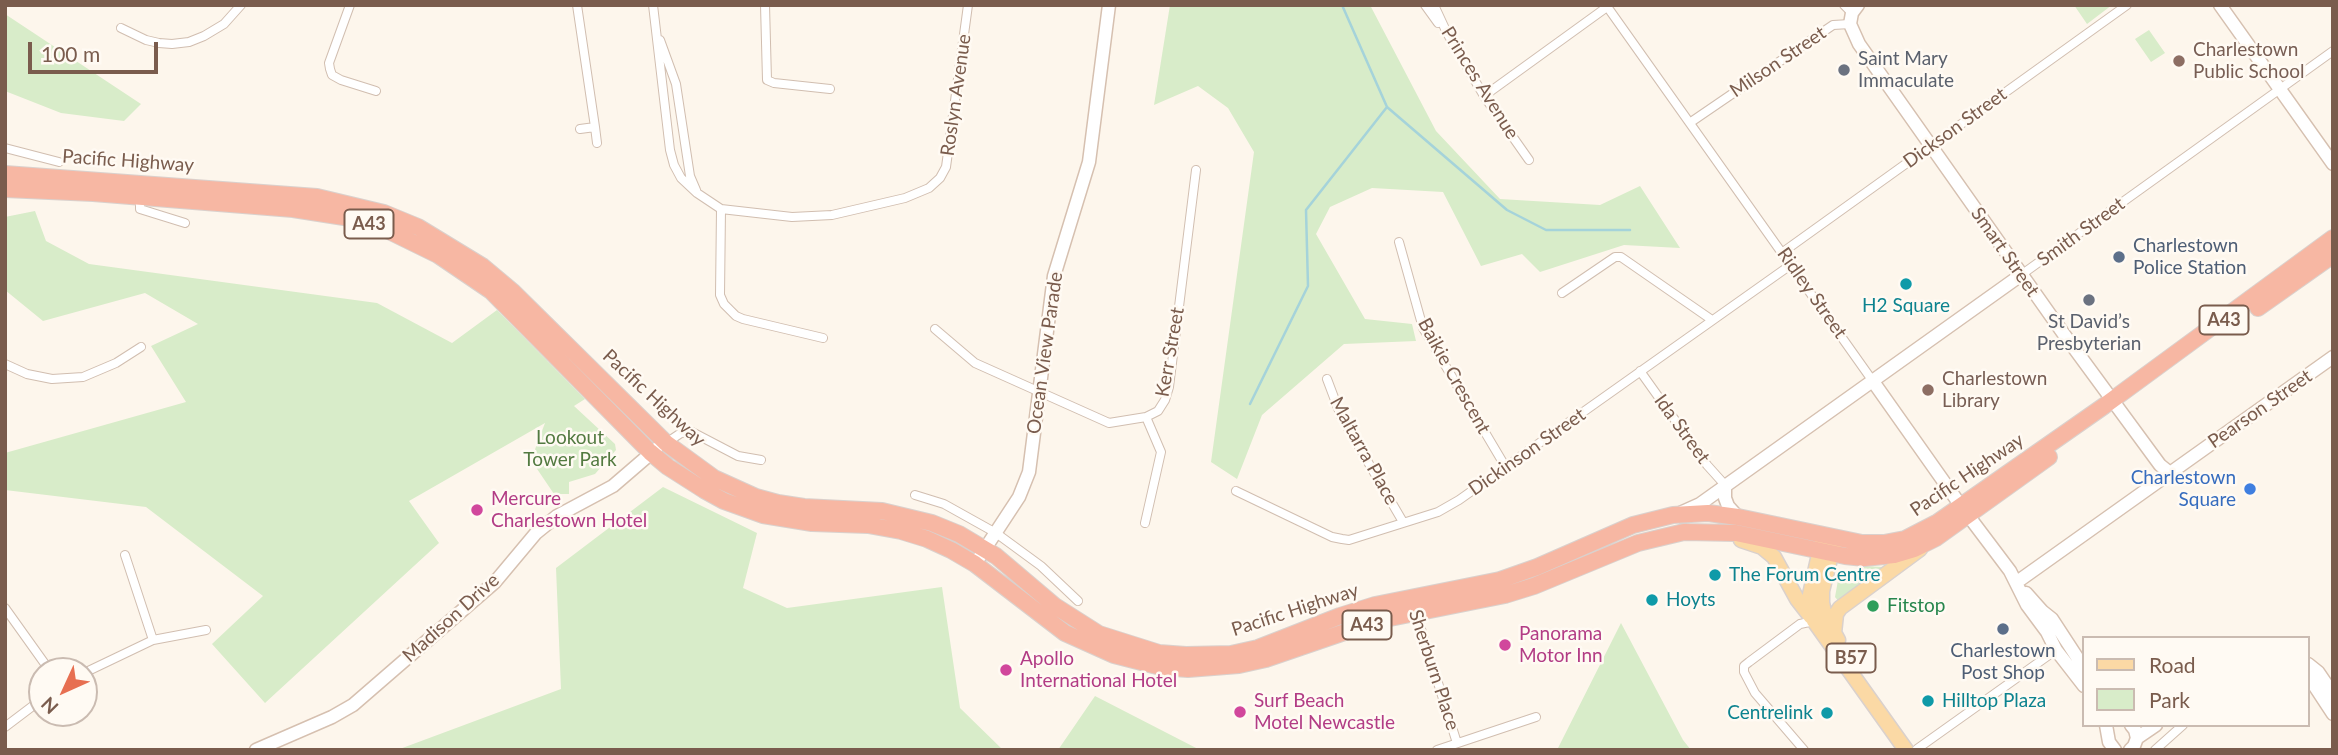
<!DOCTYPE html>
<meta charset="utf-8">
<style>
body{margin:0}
#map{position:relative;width:2338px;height:755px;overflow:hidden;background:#fdf6ec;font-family:Lato,sans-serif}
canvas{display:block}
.frame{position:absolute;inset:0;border:7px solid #7a5c4d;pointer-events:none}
.legend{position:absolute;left:2082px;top:636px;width:228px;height:91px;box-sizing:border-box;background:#fffaf3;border:2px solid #cabbb1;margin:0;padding:9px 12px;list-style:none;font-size:21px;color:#7a5c4d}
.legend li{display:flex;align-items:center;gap:14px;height:35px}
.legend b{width:35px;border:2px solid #cabbb1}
.north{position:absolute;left:28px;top:657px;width:70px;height:70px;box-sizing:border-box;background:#fffaf3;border:2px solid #cabbb1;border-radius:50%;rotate:225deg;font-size:19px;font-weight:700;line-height:28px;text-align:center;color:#7a5c4d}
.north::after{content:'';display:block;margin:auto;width:24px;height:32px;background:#e76f51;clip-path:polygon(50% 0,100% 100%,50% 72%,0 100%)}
.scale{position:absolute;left:28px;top:42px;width:130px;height:32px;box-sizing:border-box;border:4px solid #7a5c4d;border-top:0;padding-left:9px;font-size:21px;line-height:24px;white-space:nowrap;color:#7a5c4d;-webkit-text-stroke:5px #fffaf3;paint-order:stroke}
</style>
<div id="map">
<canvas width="2338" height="755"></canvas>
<div class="frame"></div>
<ul class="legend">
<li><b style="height:9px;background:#fbd9a5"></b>Road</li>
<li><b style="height:19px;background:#d8ecc9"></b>Park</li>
</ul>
<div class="north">N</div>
<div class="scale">100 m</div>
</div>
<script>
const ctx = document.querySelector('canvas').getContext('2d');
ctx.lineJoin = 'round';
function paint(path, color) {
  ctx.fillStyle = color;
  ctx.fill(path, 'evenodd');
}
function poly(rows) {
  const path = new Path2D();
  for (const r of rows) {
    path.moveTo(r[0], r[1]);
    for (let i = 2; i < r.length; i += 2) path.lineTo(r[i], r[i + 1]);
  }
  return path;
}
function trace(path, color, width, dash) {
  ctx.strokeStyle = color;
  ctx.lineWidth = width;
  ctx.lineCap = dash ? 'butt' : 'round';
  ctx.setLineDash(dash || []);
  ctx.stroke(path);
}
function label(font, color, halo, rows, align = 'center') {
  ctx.font = font + ' Lato,sans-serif';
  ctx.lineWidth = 5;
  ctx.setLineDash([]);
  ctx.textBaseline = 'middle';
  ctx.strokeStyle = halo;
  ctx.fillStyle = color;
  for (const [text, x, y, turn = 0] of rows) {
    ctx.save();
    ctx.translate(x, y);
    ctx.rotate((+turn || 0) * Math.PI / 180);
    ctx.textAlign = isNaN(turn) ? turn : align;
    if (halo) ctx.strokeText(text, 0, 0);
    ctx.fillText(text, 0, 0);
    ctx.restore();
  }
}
const green = poly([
 [1170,5,1370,5,1436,131,1500,199,1600,205,1640,186,1680,248,1624,245,1540,272,1522,254,1481,266,1443,192,1372,188,1330,207,1316,234,1365,319,1412,324,1416,341,1344,344,1262,415,1237,479,1211,462,1254,152,1228,108,1198,86,1154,105],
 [2074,5,2112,5,2087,24],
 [5,14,141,104,124,121,61,113,5,91],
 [2149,30,2165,53,2151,62,2135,39],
 [35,211,46,241,89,264,377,303,452,343,497,310,585,399,574,406,615,444,616,450,595,474,569,482,569,494,554,494,531,460,545,423,409,501,439,543,265,703,212,644,263,596,146,507,5,490,5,453,186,402,151,346,198,324,145,293,43,321,5,290,5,217],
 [663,487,757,533,743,588,787,608,942,587,960,708,1003,750,397,750,561,689,556,568],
 [1864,566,1883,567,1886,571,1840,603,1835,597,1840,569,1863,573],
 [1621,623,1683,740,1691,750,1557,750],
 [1095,696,1200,750,1058,750]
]);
const stream = poly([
 [1342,5,1387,107,1507,210,1546,230,1630,230],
 [1250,404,1308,286,1306,210,1387,107]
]);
const street = poly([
 [350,5,329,63,330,69,332,75,341,80,376,91],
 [577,5,595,127,580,129],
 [653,5,670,150,674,165,681,178,697,193,721,209,792,217,832,215,905,198,929,188,940,178,946,167,968,5],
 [765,5,767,80,774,83,830,89],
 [1425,5,1438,23],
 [1434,5,1447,33,1484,96,1529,160],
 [1606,5,1872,380],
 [1844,5,1852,13],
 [121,28,146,40,159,43,172,44,189,42,204,36,224,24,241,5],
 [660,40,676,84,690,176,696,190],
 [1484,96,1607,7],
 [1691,122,1833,25,1850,24],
 [595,127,597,143],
 [5,148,59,162],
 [140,197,140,209,185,223],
 [721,209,720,295,724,304,736,316,743,319,823,338],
 [1399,242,1423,328,1505,466],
 [1783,252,2127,5],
 [2021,275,2333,51],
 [1562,293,1615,257,1621,257,1712,320],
 [935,329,975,363,1109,423,1146,417,1158,411,1165,400,1169,387,1196,170],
 [5,364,27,374,52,379,83,377,116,363,141,347],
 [1640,371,1707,465,1725,485],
 [1327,379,1341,416,1403,522],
 [666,443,681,433,692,432,738,456,761,460],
 [1236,491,1332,537,1342,539,1349,540,1438,512,1459,500,1792,264],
 [915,495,944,504,996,533,1041,566,1078,601],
 [1145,523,1161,452,1146,417],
 [125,555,153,640],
 [5,608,50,671],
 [1415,610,1457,743],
 [84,673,153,640,206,630],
 [5,727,42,699],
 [1917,749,2056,650],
 [1437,750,1536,717],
 [1804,750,1755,693,1744,672,1744,666,1749,662,1800,624,1814,621],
 [2155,750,2183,725]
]);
const secondary = poly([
 [1858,5,1852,13,1850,24,1859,44,2063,333,2160,465,2170,473],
 [2220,5,2333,164],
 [1872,380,1961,506,2010,571,2027,605,2047,632,2056,650,2084,686],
 [1725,485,1725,498,1728,506,1738,517],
 [1680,513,1700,504,2021,275],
 [975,564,1019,497,1029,472,1054,276,1089,162,1109,5],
 [2017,582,2333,357],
 [2026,593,2042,611,2052,619,2084,668],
 [2308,664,2318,672,2333,694],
 [2308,676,2333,714],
 [2106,725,2109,742,2115,750],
 [2137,738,2156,725],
 [256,750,332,717,353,705,495,582,536,533,557,516,613,486,656,449],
 [2130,750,2134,746,2137,738,2135,730,2131,725]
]);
const primary = poly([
 [1741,540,1762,547,1774,557,1797,599,1811,617],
 [1822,541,1809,599,1810,609,1814,621,1906,750],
 [1834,543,1822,591,1822,603,1825,616,1838,640],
 [1834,633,1836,614,1840,608,1920,549]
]);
const highway = poly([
 [5,174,317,197,384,213,418,227,482,266,513,292,666,443,714,478,756,497,778,503,804,507,882,511,932,523,959,534,996,556,1055,606,1099,634,1159,653,1186,655,1231,654,1258,648,1340,616,1375,605,1500,580,1537,567,1633,525,1673,515,1708,513,1738,517,1862,543,1884,543,1905,539,1938,522,2104,406,2333,238],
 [5,189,93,193,293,209,344,217,389,231,438,255,491,291,650,452,668,467,704,490,724,501,763,515,812,523,868,525,901,531,927,539,951,550,975,564,1065,633,1114,655,1161,667,1188,669,1239,665,1266,659,1380,620,1505,595,1534,586,1638,543,1684,532,1736,533,1845,556,1864,558,1894,555,1914,549,1936,538,2049,457],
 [2258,308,2333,255]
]);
const markers = [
 [2179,61,7,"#8d6e63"],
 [1844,70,7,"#6b7280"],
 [2119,257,7,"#5c6f8a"],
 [1906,284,7,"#0f9aa8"],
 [2089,300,7,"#6b7280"],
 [1928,390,7,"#8d6e63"],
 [2250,489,7,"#3f7fe0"],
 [477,510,7,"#d1479c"],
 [1715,575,7,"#0f9aa8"],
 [1652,600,7,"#0f9aa8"],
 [1873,606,7,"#2e9e5b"],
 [2003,629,7,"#5c6f8a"],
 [1505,645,7,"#d1479c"],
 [1006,670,7,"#d1479c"],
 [1928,701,7,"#0f9aa8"],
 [1240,712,7,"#d1479c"],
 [1827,713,7,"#0f9aa8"]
];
const shields = [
 [369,224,49],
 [2224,320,49],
 [1367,625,49],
 [1851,658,49]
];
const shieldNames = [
 ["A43",369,224],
 ["A43",2224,320],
 ["A43",1367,625],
 ["B57",1851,658]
];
const educationNames = [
 ["Charlestown",2193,50],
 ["Public School",2193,72],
 ["Charlestown",1942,379],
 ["Library",1942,401]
];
const worshipNames = [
 ["Saint Mary",1858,59],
 ["Immaculate",1858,81],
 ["St David’s",2089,322,"center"],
 ["Presbyterian",2089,344,"center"]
];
const streetNames = [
 ["Milson Street",1778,62,-34],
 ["Princes Avenue",1480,83,58],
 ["Roslyn Avenue",956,95,-82],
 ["Dickson Street",1955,128,-36],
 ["Pacific Highway",128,161,4],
 ["Smith Street",2081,232,-36],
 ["Smart Street",2005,252,55],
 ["Ridley Street",1812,293,55],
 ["Kerr Street",1170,352,-80],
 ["Ocean View Parade",1045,353,-82],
 ["Baikie Crescent",1454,376,61],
 ["Pacific Highway",654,398,43],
 ["Pearson Street",2260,409,-35],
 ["Ida Street",1682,429,54],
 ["Maltarra Place",1364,451,61],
 ["Dickinson Street",1527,452,-35],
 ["Pacific Highway",1967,475,-34],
 ["Pacific Highway",1295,610,-18],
 ["Madison Drive",451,618,-42],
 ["Sherburn Place",1434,670,72]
];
const serviceNames = [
 ["Charlestown",2133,246],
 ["Police Station",2133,268],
 ["Charlestown",2003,651,"center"],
 ["Post Shop",2003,673,"center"]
];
const cultureNames = [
 ["H2 Square",1906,306,"center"],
 ["The Forum Centre",1729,575],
 ["Hoyts",1666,600],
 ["Hilltop Plaza",1942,701],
 ["Centrelink",1813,713,"right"]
];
const parkNames = [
 ["Lookout",570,438],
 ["Tower Park",570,460]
];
const shopNames = [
 ["Charlestown",2236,478],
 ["Square",2236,500]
];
const hotelNames = [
 ["Mercure",491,499],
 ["Charlestown Hotel",491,521],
 ["Panorama",1519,634],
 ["Motor Inn",1519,656],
 ["Apollo",1020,659],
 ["International Hotel",1020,681],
 ["Surf Beach",1254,701],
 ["Motel Newcastle",1254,723]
];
const leisureNames = [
 ["Fitstop",1887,606]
];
paint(green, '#d8ecc9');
trace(stream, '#a5d3da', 2.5);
trace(street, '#d1beb0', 10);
trace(secondary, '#d6c0b0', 15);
trace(primary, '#dad1cd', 17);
trace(highway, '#dad1cd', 18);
trace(street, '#fff', 8);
trace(secondary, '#fff', 12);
trace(primary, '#fbd9a5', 14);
trace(highway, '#f7b7a3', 16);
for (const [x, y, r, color] of markers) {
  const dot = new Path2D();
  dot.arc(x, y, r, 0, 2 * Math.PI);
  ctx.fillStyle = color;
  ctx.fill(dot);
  trace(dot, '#fffaf3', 2.5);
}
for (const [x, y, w] of shields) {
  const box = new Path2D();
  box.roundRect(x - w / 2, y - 14.5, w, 29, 5);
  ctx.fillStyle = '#fffaf3';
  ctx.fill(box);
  trace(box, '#7a5c4d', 2);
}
label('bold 18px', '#7a5c4d', null, shieldNames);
label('19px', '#785e54', '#fffaf3', educationNames, 'left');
label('19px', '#5b616d', '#fffaf3', worshipNames, 'left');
label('19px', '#7a5c4d', '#fffaf3', streetNames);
label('19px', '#4e5e75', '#fffaf3', serviceNames, 'left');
label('19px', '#0d838f', '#fffaf3', cultureNames, 'left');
label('19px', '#537a41', '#fffaf3', parkNames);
label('19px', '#366cbe', '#fffaf3', shopNames, 'right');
label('19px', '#b23c85', '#fffaf3', hotelNames, 'left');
label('19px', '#27864d', '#fffaf3', leisureNames, 'left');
</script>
